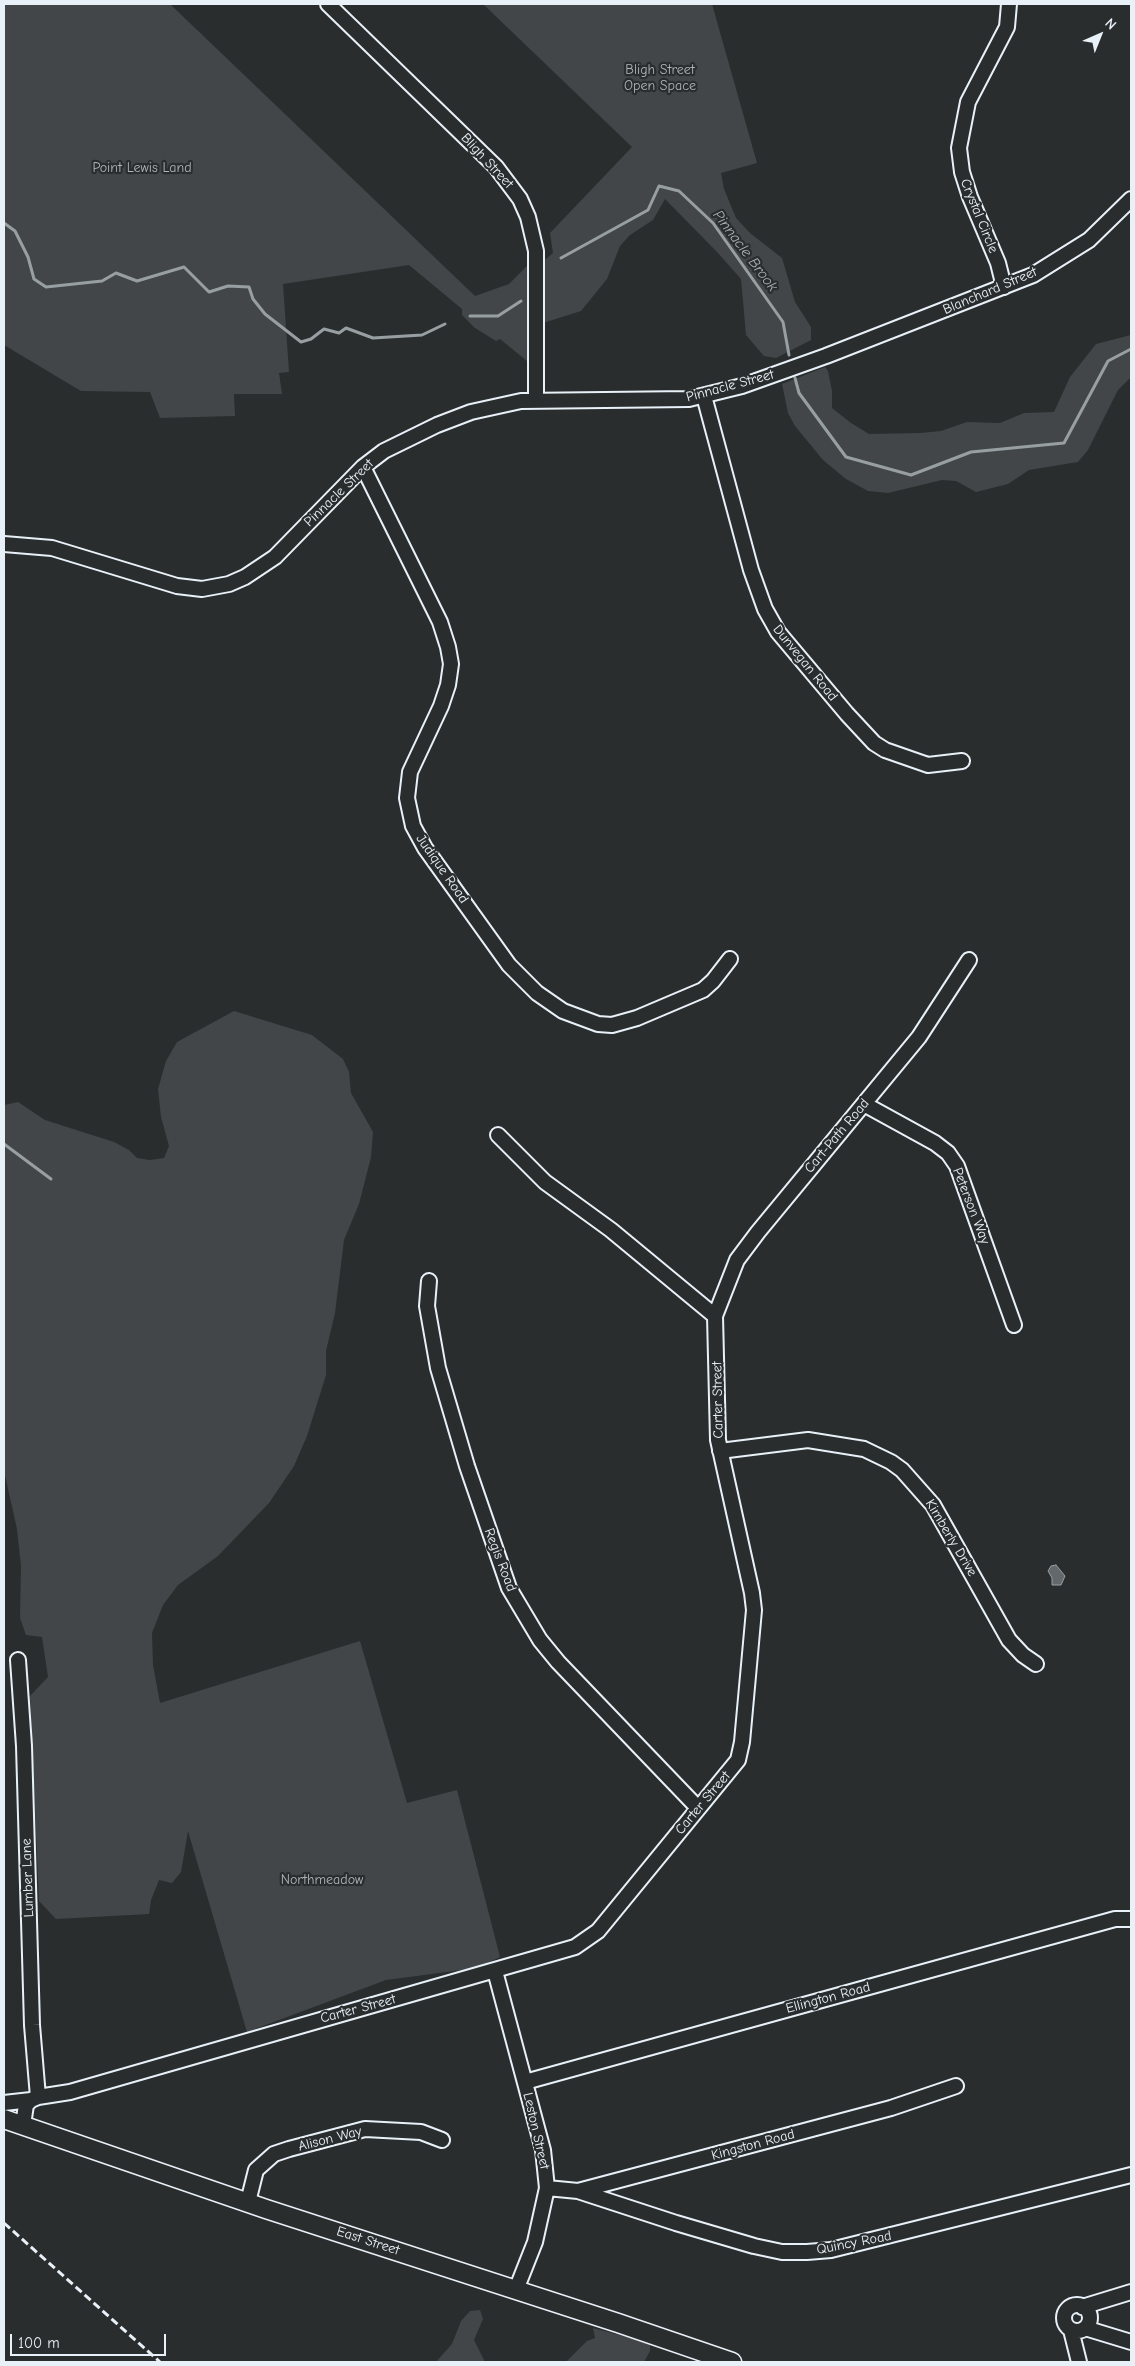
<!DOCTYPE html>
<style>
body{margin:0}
#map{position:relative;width:1135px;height:2366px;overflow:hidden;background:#2a2d2e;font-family:"Comic Neue",sans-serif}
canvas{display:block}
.frame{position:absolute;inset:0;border:5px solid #e8f1f8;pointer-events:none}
.north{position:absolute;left:1075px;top:10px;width:50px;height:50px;-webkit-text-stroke:4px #2a2d2e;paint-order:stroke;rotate:44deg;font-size:14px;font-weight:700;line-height:20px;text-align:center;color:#e8f1f8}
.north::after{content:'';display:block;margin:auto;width:18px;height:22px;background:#e8f1f8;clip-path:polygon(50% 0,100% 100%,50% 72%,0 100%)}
.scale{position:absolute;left:10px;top:2334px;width:156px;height:22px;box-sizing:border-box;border:2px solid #e8f1f8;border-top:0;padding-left:6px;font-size:15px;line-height:18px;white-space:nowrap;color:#e8f1f8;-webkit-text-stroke:4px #2a2d2e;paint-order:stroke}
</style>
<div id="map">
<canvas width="1135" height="2366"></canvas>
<div class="frame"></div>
<div class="north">N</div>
<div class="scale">100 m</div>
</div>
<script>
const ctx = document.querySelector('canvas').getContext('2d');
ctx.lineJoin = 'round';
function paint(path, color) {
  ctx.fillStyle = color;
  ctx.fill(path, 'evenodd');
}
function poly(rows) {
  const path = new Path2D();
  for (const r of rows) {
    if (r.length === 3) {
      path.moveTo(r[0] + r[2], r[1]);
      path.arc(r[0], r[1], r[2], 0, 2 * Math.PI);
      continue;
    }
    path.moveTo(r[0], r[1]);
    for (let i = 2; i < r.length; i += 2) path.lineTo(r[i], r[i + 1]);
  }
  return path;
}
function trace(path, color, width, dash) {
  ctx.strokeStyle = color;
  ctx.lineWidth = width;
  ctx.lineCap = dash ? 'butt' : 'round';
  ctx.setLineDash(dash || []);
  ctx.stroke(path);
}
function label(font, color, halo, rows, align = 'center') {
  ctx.font = font + ' "Comic Neue",sans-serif';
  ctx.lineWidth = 4.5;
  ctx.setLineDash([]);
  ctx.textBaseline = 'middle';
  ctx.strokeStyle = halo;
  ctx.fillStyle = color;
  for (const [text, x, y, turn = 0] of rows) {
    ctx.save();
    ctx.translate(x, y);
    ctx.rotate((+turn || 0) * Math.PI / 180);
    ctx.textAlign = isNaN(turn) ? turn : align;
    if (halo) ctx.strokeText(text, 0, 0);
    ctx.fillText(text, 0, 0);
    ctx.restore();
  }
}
const green = poly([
 [4,4,170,4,475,296,509,284,527,266,528,274,553,253,550,233,632,147,483,4,712,4,757,163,721,173,724,189,736,218,750,233,782,258,795,302,811,327,811,340,776,358,764,356,746,335,741,279,718,253,665,199,653,220,630,235,620,246,607,279,581,311,527,328,527,361,500,339,496,341,475,328,462,315,462,309,409,265,283,284,289,372,279,373,282,394,234,394,235,416,160,418,150,392,81,391,4,345],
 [1131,335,1131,377,1118,390,1088,450,1078,462,1029,470,1008,484,976,492,956,481,942,480,888,493,868,491,846,479,823,460,795,426,788,413,782,384,825,367,828,371,832,391,832,408,851,423,869,434,920,433,941,431,967,422,1000,423,1024,413,1054,412,1070,377,1096,344],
 [234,1011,312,1035,343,1059,349,1072,351,1093,373,1132,371,1157,359,1204,344,1240,335,1313,326,1351,326,1375,307,1436,294,1466,269,1503,218,1556,178,1585,163,1605,152,1633,153,1665,160,1703,360,1641,407,1803,457,1790,500,1957,477,1968,386,1980,247,2032,188,1831,181,1872,172,1883,159,1880,151,1900,149,1914,56,1919,39,1901,30,1696,48,1677,42,1637,26,1635,20,1618,21,1566,17,1529,4,1471,4,1105,18,1102,45,1120,114,1142,129,1150,137,1158,150,1160,164,1158,169,1146,161,1117,158,1089,166,1061,177,1042],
 [480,2310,483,2319,474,2340,485,2362,436,2362,452,2344,461,2321,470,2311],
 [593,2328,638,2340,650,2345,650,2351,644,2362,566,2362,587,2341,595,2338]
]);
const water = poly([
 [1056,1565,1065,1576,1061,1585,1052,1585,1052,1578,1048,1571,1051,1566,1056,1565]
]);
const stream = poly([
 [4,223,15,231,28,257,34,279,46,287,102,281,116,273,137,281,184,267,209,292,228,286,249,287,253,299,265,314,301,342,311,339,324,329,339,333,346,328,373,338,422,335,445,324],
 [561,258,648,210,659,186,679,191,713,223,783,322,789,355],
 [470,316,498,316,521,301],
 [795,378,799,393,846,457,911,475,971,452,1064,443,1108,361,1131,349],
 [4,1144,51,1179]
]);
const minor = poly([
 [328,4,496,167,520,199,528,217,536,251,536,400],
 [1004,287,998,263,970,197,962,172,959,148,968,102,1007,27,1009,4],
 [704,396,751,570,765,609,778,632,847,714,874,743,885,750,928,765,962,761],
 [363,467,440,622,448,647,451,664,448,685,441,706,410,772,407,798,413,826,425,848,509,965,537,993,563,1011,598,1024,612,1025,637,1018,703,990,713,981,730,959],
 [4,544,52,548,177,586,202,589,229,584,245,577,275,557,363,467,384,451,437,425,471,412,521,401,689,399,742,386,826,356,1033,275,1089,240,1131,199],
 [864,1104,935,1143,948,1153,957,1166,1014,1325],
 [429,1281,427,1306,438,1368,467,1466,509,1588,540,1640,558,1662,698,1808],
 [715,1316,737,1260,758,1232,919,1037,969,960],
 [720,1451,808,1440,864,1449,891,1462,902,1470,933,1505,1009,1640,1023,1655,1036,1664],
 [18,1660,24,1746,32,2025,38,2097],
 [495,1971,543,2150,547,2188,535,2242,516,2290],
 [525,2082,1115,1919,1131,1919],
 [4,2103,31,2100],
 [23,2125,26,2105,31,2100,38,2097,70,2092,575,1947,598,1931,738,1760,742,1742,754,1610,752,1593,718,1440,715,1316,611,1230,545,1182,498,1135],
 [547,2188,578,2191,891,2108,956,2086],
 [578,2191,676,2223,754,2246,782,2252,807,2252,831,2250,1131,2175],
 [248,2202,256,2170,274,2154,289,2149,365,2129,421,2132,442,2140],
 [1077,2318,13],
 [1082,2307,1131,2292],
 [1085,2328,1131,2342],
 [1071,2330,1079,2362]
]);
const major = poly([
 [4,2119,266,2209,618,2323,732,2362]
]);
const rail = poly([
 [4,2223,160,2362]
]);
const parkNames = [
 ["Bligh Street",660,70],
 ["Open Space",660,86],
 ["Point Lewis Land",142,168],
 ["Northmeadow",322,1880]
];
const streetNames = [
 ["Bligh Street",487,161,47],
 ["Crystal Circle",979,216,68],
 ["Blanchard Street",990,291,-23],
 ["Pinnacle Street",730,386,-15],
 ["Pinnacle Street",339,493,-44],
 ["Dunvegan Road",805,663,51],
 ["Judique Road",442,869,55],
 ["Cart-Path Road",837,1136,-50],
 ["Peterson Way",971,1206,69],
 ["Carter Street",718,1400,-91],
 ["Kimberly Drive",951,1538,59],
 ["Regis Road",500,1560,69],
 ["Carter Street",703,1803,-50],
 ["Lumber Lane",28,1878,-92],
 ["Ellington Road",828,1998,-15],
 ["Carter Street",358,2009,-15],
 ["Leston Street",536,2131,77],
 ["Alison Way",330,2139,-14],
 ["Kingston Road",753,2145,-15],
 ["East Street",368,2241,18],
 ["Quincy Road",854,2243,-11]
];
const waterNames = [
 ["Pinnacle Brook",745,251,53]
];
paint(green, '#424648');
paint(water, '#63686b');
trace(water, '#989fa3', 1);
trace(stream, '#989fa3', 3);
trace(minor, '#e8f1f8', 18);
trace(major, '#e8f1f8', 21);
trace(minor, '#2a2d2e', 14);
trace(major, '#2a2d2e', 18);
trace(rail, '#e8f1f8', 3, [8, 4]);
label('14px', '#aeb5ba', '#2a2d2e', parkNames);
label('14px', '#e8f1f8', '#2a2d2e', streetNames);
label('italic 15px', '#acb3b9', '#2a2d2e', waterNames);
</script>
